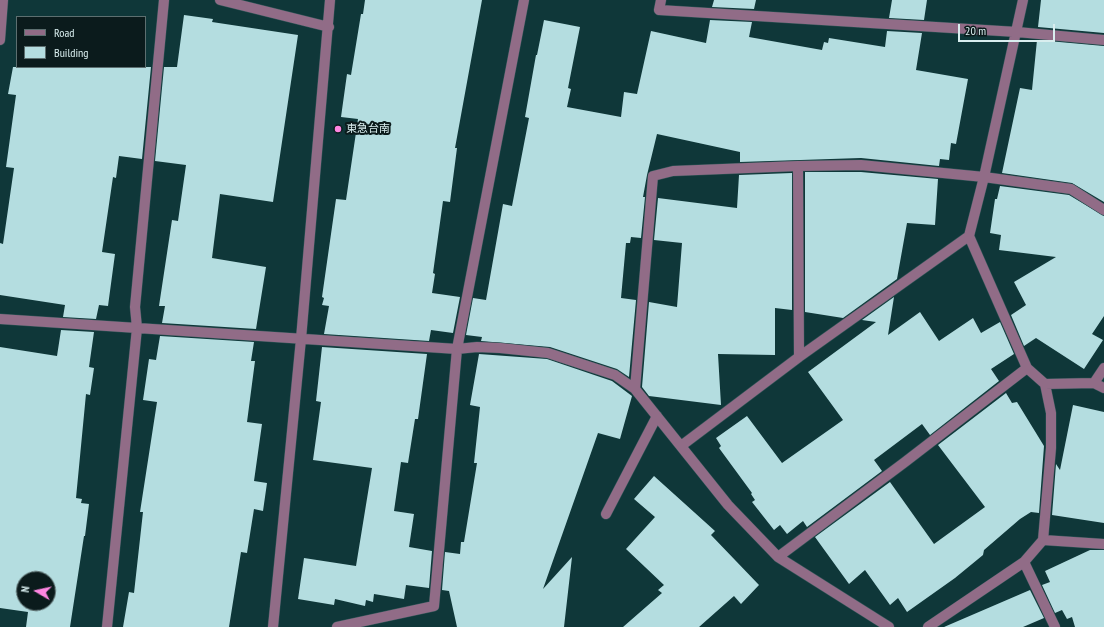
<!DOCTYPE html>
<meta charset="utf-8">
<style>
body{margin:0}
#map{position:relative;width:1104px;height:627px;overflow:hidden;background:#0f3739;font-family:"PT Sans Narrow",sans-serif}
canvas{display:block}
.legend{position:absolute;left:16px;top:16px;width:130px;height:52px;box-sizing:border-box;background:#0b1b1c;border:1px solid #5d6f70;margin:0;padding:5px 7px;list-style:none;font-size:12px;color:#d9eeef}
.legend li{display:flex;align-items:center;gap:8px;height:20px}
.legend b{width:20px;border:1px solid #5d6f70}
.north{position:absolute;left:16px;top:571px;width:40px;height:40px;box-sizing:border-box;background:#0b1b1c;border:1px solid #5d6f70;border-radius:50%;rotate:279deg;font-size:11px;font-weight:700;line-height:16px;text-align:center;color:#d9eeef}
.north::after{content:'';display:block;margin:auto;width:14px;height:18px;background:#fe86e1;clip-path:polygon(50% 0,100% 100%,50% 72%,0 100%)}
.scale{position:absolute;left:958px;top:24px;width:97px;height:18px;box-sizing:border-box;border:2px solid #d9eeef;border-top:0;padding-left:5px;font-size:12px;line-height:14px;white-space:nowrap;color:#d9eeef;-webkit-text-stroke:3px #0b1b1c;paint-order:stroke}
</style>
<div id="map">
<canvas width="1104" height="627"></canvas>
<ul class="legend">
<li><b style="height:5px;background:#916c87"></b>Road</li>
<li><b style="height:11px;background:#b4dde0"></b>Building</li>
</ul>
<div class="north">N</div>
<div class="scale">20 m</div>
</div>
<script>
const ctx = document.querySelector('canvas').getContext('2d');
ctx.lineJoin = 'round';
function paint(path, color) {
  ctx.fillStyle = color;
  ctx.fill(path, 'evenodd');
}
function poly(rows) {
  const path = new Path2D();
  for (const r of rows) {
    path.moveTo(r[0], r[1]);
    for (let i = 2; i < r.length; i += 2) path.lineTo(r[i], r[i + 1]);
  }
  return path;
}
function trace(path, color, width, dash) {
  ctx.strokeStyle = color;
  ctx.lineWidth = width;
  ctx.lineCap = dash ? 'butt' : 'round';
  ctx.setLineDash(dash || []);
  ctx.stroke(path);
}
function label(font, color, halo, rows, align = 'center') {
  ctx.font = font + ' "PT Sans Narrow","Noto Sans JP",sans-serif';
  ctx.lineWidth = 4;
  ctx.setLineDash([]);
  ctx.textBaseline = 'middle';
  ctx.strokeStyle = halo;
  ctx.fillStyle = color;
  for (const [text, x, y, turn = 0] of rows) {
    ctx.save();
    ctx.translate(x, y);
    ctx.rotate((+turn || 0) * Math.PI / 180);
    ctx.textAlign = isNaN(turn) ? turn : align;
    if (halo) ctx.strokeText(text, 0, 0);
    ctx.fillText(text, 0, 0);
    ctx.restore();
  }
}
const building = poly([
 [365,0,482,0,455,148,457,148,450,202,443,201,433,273,435,274,432,293,460,297,453,333,431,330,429,341,324,334,329,306,322,305,324,298,322,297,336,199,346,200,358,119,341,117,347,74,351,75,361,14,363,14],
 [714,0,756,0,754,9,712,7],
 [892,0,927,0,924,20,889,18],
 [1041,0,1104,0,1104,33,1038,27],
 [184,15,213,19,212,22,298,35,273,202,220,194,212,258,266,267,256,329,162,323,165,306,159,306,172,220,178,221,186,165,155,161,164,67,177,67],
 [544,20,580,27,568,88,571,89,567,107,621,117,624,92,637,94,651,31,706,43,710,20,752,22,749,37,822,50,824,42,828,43,829,38,885,47,887,31,922,33,916,70,968,79,956,144,951,143,949,160,940,159,939,166,861,158,740,162,740,152,657,134,647,175,643,197,645,197,641,238,631,237,630,243,626,243,621,298,636,300,629,377,617,369,550,347,481,341,482,337,466,335,473,298,486,300,503,204,512,206,529,118,525,117,536,55,537,55],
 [1037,40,1104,46,1104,202,1072,183,1002,173,1020,88,1032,90],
 [13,67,151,67,142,159,119,156,116,178,113,177,102,252,115,254,108,306,99,305,96,319,63,317,65,305,0,295,0,243,3,244,14,168,6,167,16,95,8,94],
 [805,172,861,172,938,179,935,225,907,223,897,279,843,318,805,312],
 [792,173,792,310,775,308,775,355,718,354,721,405,649,396,642,387,649,302,677,307,682,243,654,240,658,198,737,208,739,175],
 [1000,186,1069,195,1104,216,1104,316,1092,334,1103,340,1084,369,1036,338,1024,346,1011,315,1026,305,1014,282,1056,257,999,250,1001,235,990,233,995,199,997,199],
 [894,297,888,335,920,312,939,341,973,318,981,333,1000,322,1014,354,991,369,999,381,930,435,922,424,874,460,882,471,807,527,803,521,787,534,780,525,774,530,752,502,755,500,751,494,752,493,719,448,721,446,716,438,747,416,782,463,843,420,808,372,876,322,862,320],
 [61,330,94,332,89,367,94,368,90,395,86,394,76,498,82,499,81,503,89,504,85,536,84,536,70,627,26,627,28,612,0,608,0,347,57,356],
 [24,579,48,579,48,603,24,603],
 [160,336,254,342,251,361,255,361,247,422,262,424,254,481,267,483,263,511,254,509,247,553,241,552,229,627,123,627,129,592,134,593,143,512,140,512,157,402,143,400,149,359,156,360],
 [322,347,427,354,418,419,415,419,408,463,401,462,394,511,414,514,409,547,432,551,429,588,406,585,404,599,374,594,373,602,366,600,365,606,335,599,334,605,298,599,304,558,356,566,372,468,313,460,321,402,316,401],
 [479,354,547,359,612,381,632,396,620,439,598,433,543,589,572,557,564,627,457,627,449,591,442,590,445,552,460,554,461,542,464,542,477,463,474,463,480,407,470,405],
 [1006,393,1012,403,1017,402,1044,446,1039,513,1031,512,1020,519,984,550,983,555,955,578,907,612,898,598,890,605,865,570,849,584,815,537,890,482,934,544,985,507,938,445],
 [1073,405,1104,412,1104,523,1052,515,1056,464,1060,470],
 [654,476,715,531,711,535,759,585,741,604,734,596,699,627,623,627,662,593,658,590,664,585,626,549,655,517,634,499],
 [1090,550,1104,550,1104,627,1075,627,1072,617,1067,619,1062,610,1055,613,1042,585,1050,582,1045,571],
 [1030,590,1044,618,1023,627,944,627]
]);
const minor = poly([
 [220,0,329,27],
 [661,0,659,10,1017,32,1104,40],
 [0,40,3,0],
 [798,166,799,357],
 [0,319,457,349,477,347,500,348,548,353,615,375,635,389,728,505,778,557,889,627],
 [1094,383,1104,368],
 [1045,384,1094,383,1104,388],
 [635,389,653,176,673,171,798,166,861,165,984,177,1071,189,1104,210],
 [681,446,799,357,969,236],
 [606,514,657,416],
 [1043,540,1104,544],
 [778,557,905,462,1027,368],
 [1024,562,1055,627],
 [107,627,137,328,135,307,164,0],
 [273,627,301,339,330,0],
 [337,627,434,606,457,349,524,0],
 [928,627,1024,562,1043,540,1051,448,1051,413,1045,384,1027,368,969,236,984,177,1023,0]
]);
const markers = [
 [338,129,4,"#fe86e1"]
];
const poiNames = [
 ["東急台南",346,129]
];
paint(building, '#b4dde0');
trace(minor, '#2f5456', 11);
trace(minor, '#916c87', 10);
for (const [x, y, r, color] of markers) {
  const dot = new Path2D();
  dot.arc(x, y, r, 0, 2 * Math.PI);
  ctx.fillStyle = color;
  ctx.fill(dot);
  trace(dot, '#0b1b1c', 1.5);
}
label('11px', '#d9eeef', '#0b1b1c', poiNames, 'left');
</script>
